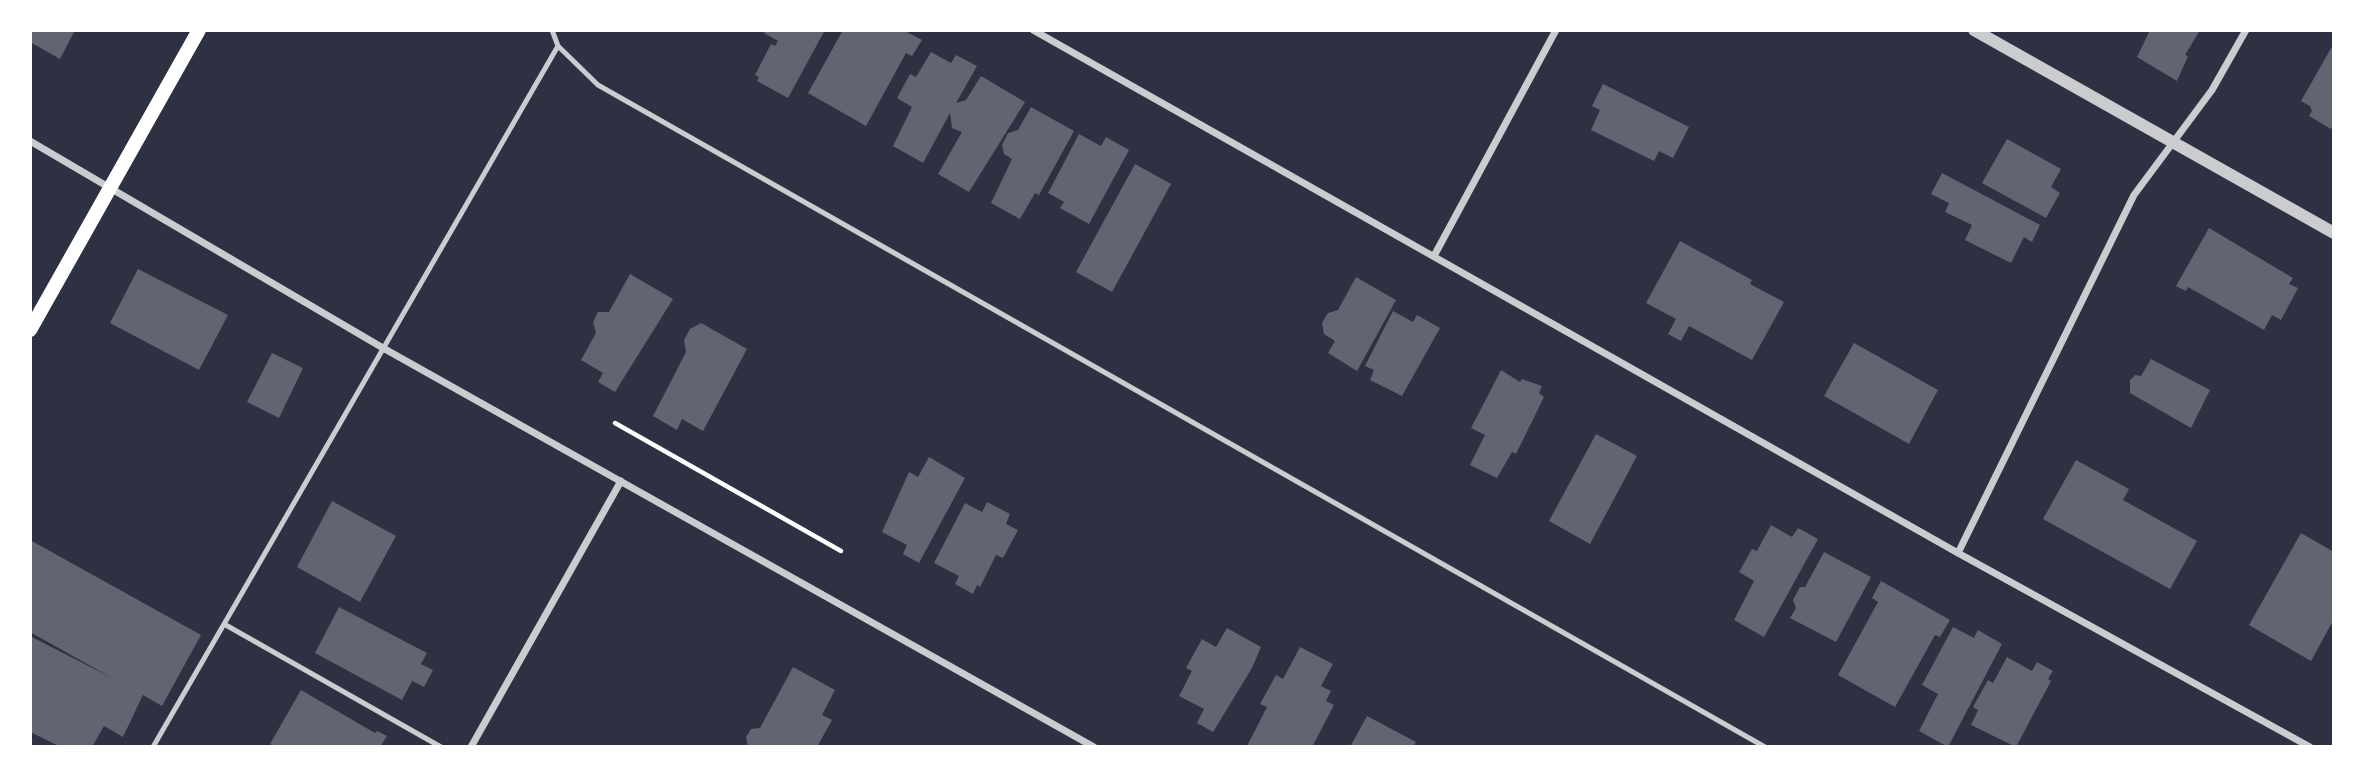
<!DOCTYPE html>
<style>
body{margin:0}
#map{position:relative;width:2364px;height:777px;overflow:hidden;background:#2d3142;font-family:Montserrat,sans-serif}
canvas{display:block}
.frame{position:absolute;inset:0;border:32px solid #fff;pointer-events:none}
</style>
<div id="map">
<canvas width="2364" height="777"></canvas>
<div class="frame"></div>
</div>
<script>
const ctx = document.querySelector('canvas').getContext('2d');
ctx.lineJoin = 'round';
function paint(path, color) {
  ctx.fillStyle = color;
  ctx.fill(path, 'evenodd');
}
function poly(rows) {
  const path = new Path2D();
  for (const r of rows) {
    path.moveTo(r[0], r[1]);
    for (let i = 2; i < r.length; i += 2) path.lineTo(r[i], r[i + 1]);
  }
  return path;
}
function trace(path, color, width, dash) {
  ctx.strokeStyle = color;
  ctx.lineWidth = width;
  ctx.lineCap = dash ? 'butt' : 'round';
  ctx.setLineDash(dash || []);
  ctx.stroke(path);
}
const building = poly([
 [30,30,71,30,74,32,60,59,30,42],
 [767,30,825,30,788,98,757,81,759,77,755,75,771,44,775,46,778,41,764,33],
 [843,30,903,30,922,40,912,56,906,53,866,126,808,93],
 [2150,30,2200,30,2185,55,2188,56,2177,81,2137,57],
 [2334,43,2334,124,2331,129,2309,116,2312,111,2310,106,2301,101],
 [931,52,951,63,956,55,977,66,956,103,966,100,981,76,1025,102,969,192,938,174,962,132,952,128,950,113,923,163,893,146,912,107,897,98,910,74,916,77],
 [1603,84,1689,127,1673,158,1659,151,1654,161,1591,130,1600,110,1592,106],
 [1031,107,1074,131,1039,195,1035,193,1020,219,991,203,1012,159,1004,154,1002,145,1008,133,1018,130],
 [1079,134,1101,146,1106,137,1129,150,1089,224,1060,208,1064,202,1048,193],
 [2007,139,2061,169,2051,187,2060,193,2046,218,1982,183],
 [1135,164,1171,184,1112,292,1076,272],
 [1942,173,2040,225,2032,242,2024,237,2011,263,1965,240,1972,225,1945,212,1949,203,1931,194],
 [2209,228,2293,278,2289,284,2298,288,2281,320,2272,315,2264,330,2188,287,2186,291,2176,286],
 [1680,241,1752,280,1750,284,1784,302,1752,360,1689,326,1681,341,1668,334,1676,319,1646,303],
 [138,269,228,315,199,370,110,323],
 [630,274,673,299,615,392,598,382,603,373,581,360,596,333,593,322,598,312,609,312],
 [1356,277,1396,300,1357,371,1328,353,1335,341,1324,334,1322,323,1328,313,1338,310],
 [1393,311,1413,322,1417,315,1440,328,1402,396,1370,380,1374,370,1365,366],
 [701,323,747,349,703,431,682,419,677,430,653,416,686,352,684,340,690,329],
 [1854,343,1938,390,1909,444,1824,396],
 [272,353,303,368,279,418,247,402],
 [2151,359,2210,390,2191,428,2130,393,2130,380,2135,375,2141,376],
 [1501,370,1520,382,1522,379,1542,386,1539,393,1544,397,1516,454,1512,452,1497,478,1470,465,1485,435,1471,428],
 [1596,434,1637,456,1590,544,1549,521],
 [929,457,965,478,919,563,903,554,907,545,882,532,909,472,918,477],
 [2076,460,2129,489,2123,500,2197,541,2170,589,2043,519],
 [332,501,396,536,360,602,297,567],
 [987,502,1010,514,1006,524,1018,530,1003,558,996,555,980,587,977,585,973,594,955,584,959,576,934,563,965,503,982,512],
 [1771,525,1792,537,1798,528,1818,539,1764,637,1734,620,1754,581,1739,572,1752,549,1757,551],
 [2301,533,2334,552,2334,619,2311,661,2249,625],
 [30,540,201,635,162,706,143,695,123,737,104,726,92,747,61,747,30,732,30,636,112,678,30,632],
 [1824,552,1871,577,1836,642,1790,618,1796,608,1793,600,1800,587,1805,587],
 [1881,581,1950,620,1940,637,1935,635,1895,707,1838,675,1878,602,1872,598],
 [339,607,427,653,421,664,433,670,424,687,412,681,402,700,315,653],
 [1953,627,1974,638,1978,630,2002,644,1948,747,1919,731,1938,694,1922,685],
 [1227,628,1261,647,1252,668,1213,732,1197,723,1204,709,1179,696,1192,671,1186,668,1202,639,1216,647],
 [1300,647,1333,664,1321,686,1331,691,1326,701,1334,705,1312,747,1250,747,1247,746,1267,707,1260,704,1276,675,1283,679],
 [2007,657,2032,671,2037,662,2053,671,2048,679,2051,681,2016,747,1971,725,1978,710,1973,707,1988,680,1993,683],
 [793,667,835,690,822,715,832,720,817,747,748,747,746,737,751,729,760,728],
 [301,690,375,733,377,731,387,736,380,747,276,747,270,744],
 [1367,716,1416,742,1413,747,1350,747]
]);
const path = poly([
 [615,423,841,551]
]);
const service = poly([
 [552,30,558,46,598,85,1765,747],
 [224,624,441,747],
 [153,747,558,46]
]);
const minor = poly([
 [1033,30,1958,553,2310,747],
 [30,141,383,348,1094,747],
 [1434,256,1556,30],
 [1958,553,2134,195,2212,90,2246,30],
 [471,747,621,481]
]);
const tertiary = poly([
 [1974,30,2334,233]
]);
const secondary = poly([
 [30,330,199,30]
]);
paint(building, '#626471');
trace(path, '#fff', 4.5);
trace(service, '#caccd0', 5);
trace(minor, '#caccd0', 7);
trace(tertiary, '#caccd0', 12);
trace(secondary, '#fff', 14);
</script>
